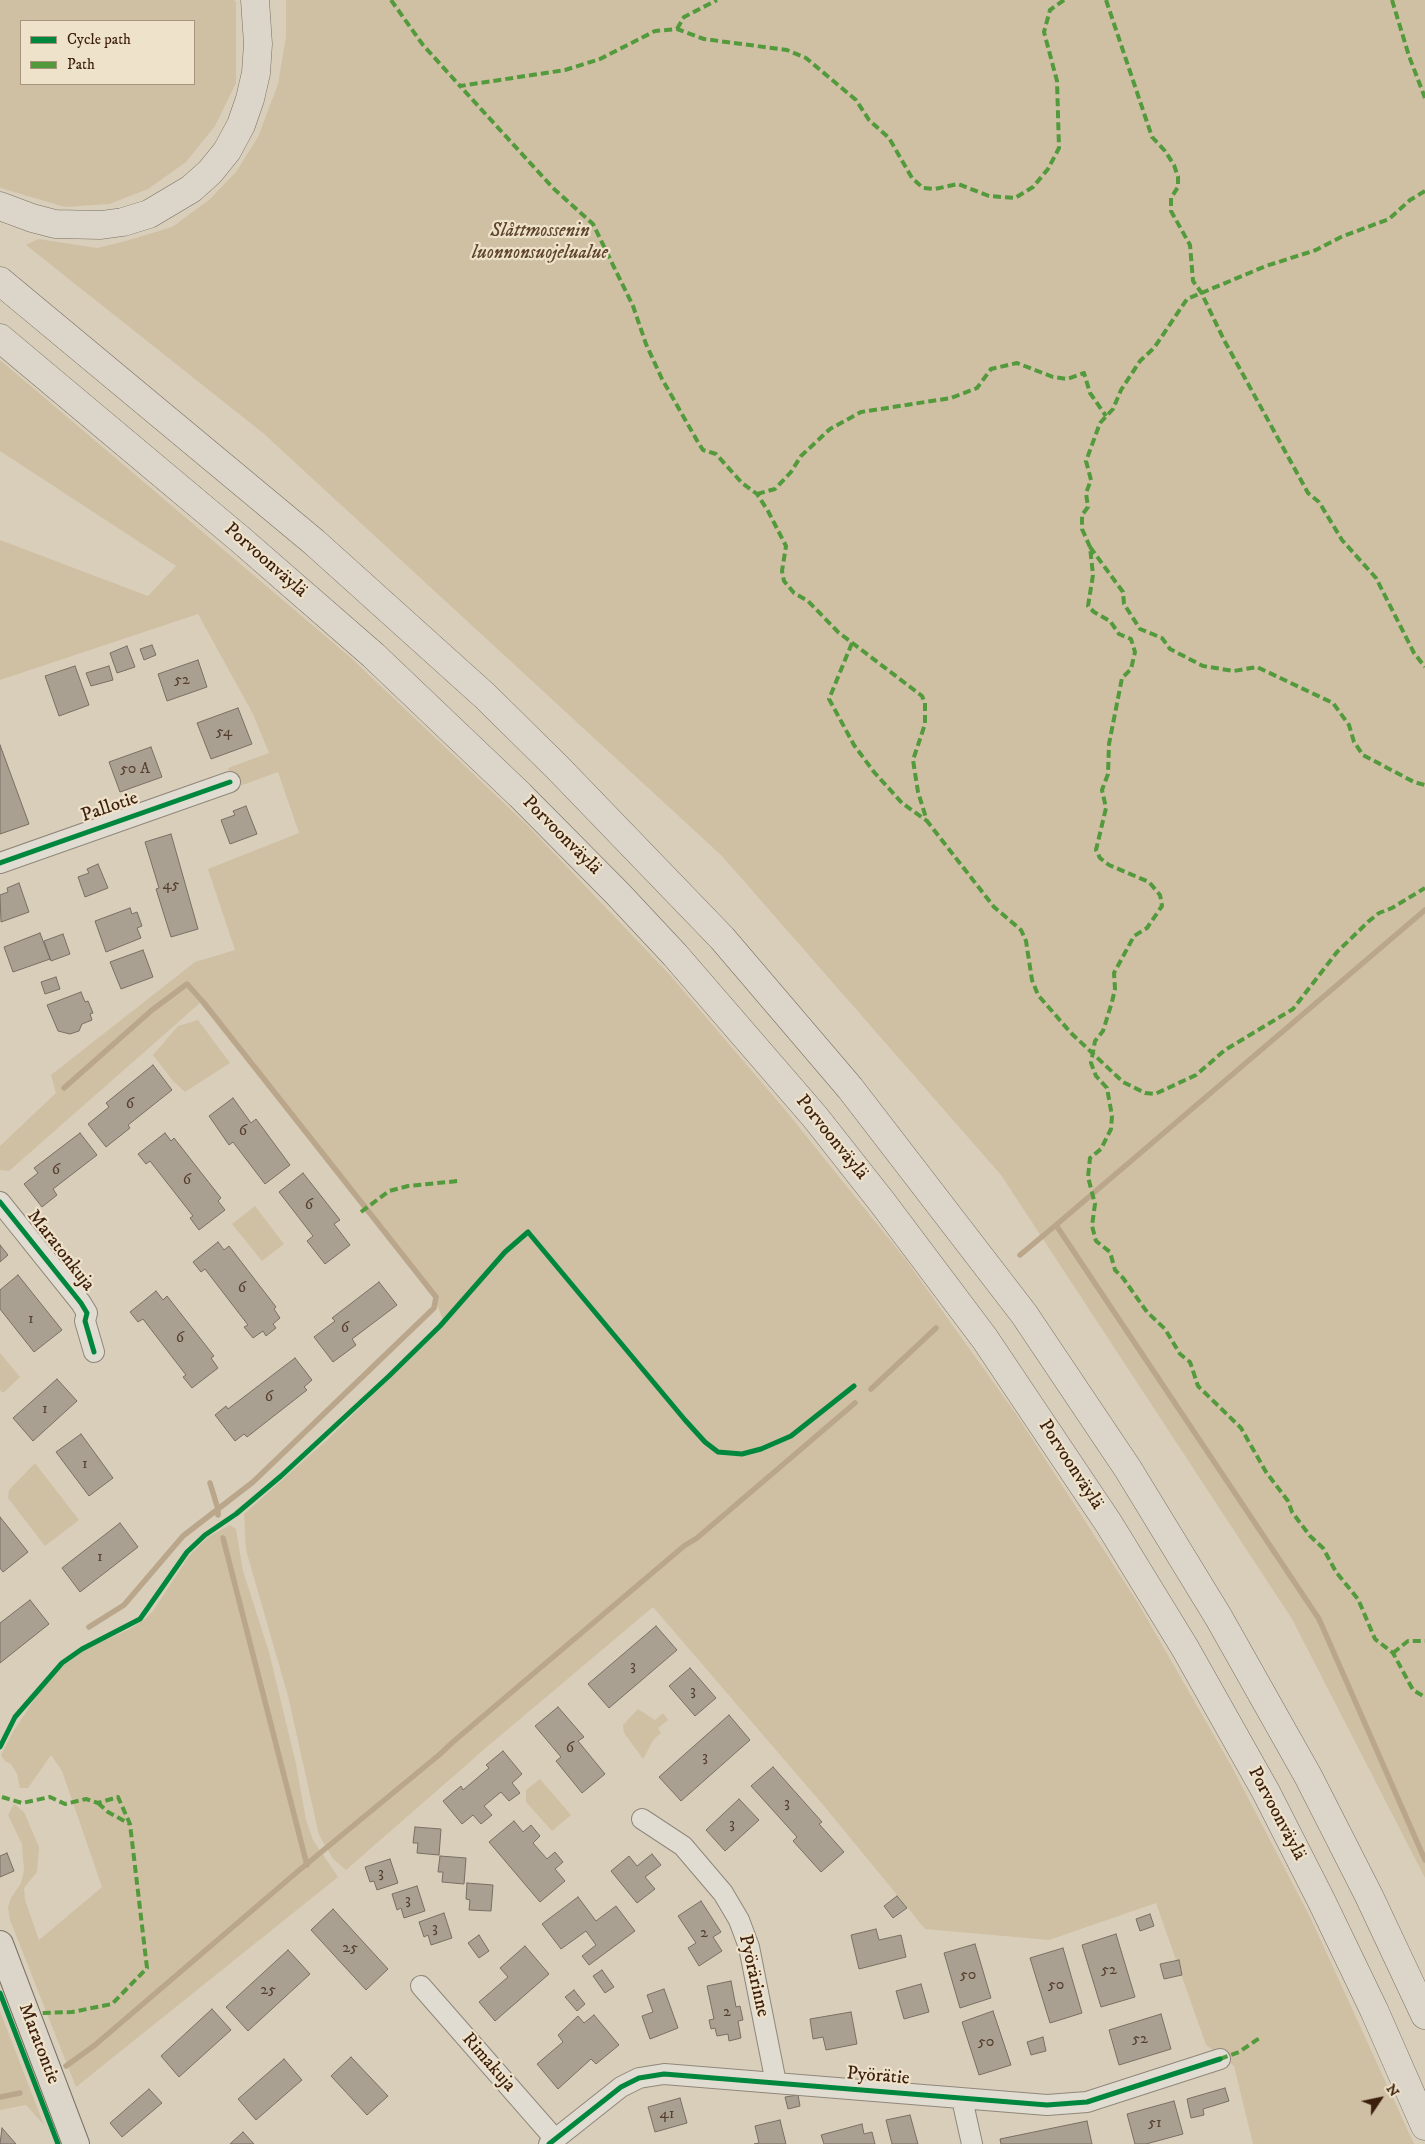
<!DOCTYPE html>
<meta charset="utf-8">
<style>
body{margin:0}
#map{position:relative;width:1425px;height:2144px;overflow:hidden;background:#d8ceba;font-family:"IM FELL DW Pica",serif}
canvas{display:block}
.legend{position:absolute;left:20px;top:20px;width:175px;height:65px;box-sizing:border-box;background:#eee2ca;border:1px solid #a7947e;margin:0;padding:6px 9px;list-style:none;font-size:15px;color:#3c1e0d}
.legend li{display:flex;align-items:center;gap:10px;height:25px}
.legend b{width:25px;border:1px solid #a7947e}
.north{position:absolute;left:1355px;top:2074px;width:50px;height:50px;-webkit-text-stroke:4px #eee2ca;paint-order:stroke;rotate:56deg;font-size:14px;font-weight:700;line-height:20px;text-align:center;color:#3c1e0d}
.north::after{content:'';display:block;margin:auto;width:18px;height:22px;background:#3c1e0d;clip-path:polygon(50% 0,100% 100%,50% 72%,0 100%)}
</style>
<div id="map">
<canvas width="1425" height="2144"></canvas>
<ul class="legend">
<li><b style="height:6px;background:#00873e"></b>Cycle path</li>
<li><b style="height:6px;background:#529a3b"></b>Path</li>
</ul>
<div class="north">N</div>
</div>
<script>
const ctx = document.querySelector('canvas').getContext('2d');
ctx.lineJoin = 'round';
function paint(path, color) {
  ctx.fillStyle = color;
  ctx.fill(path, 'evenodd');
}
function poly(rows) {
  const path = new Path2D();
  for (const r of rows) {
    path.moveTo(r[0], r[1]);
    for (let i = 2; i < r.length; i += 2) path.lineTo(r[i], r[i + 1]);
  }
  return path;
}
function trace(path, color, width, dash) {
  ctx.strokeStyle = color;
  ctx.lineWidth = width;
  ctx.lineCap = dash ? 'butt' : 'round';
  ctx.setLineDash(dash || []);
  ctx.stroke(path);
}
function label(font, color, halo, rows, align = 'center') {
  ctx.font = font + ' "IM FELL DW Pica",serif';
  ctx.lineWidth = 4.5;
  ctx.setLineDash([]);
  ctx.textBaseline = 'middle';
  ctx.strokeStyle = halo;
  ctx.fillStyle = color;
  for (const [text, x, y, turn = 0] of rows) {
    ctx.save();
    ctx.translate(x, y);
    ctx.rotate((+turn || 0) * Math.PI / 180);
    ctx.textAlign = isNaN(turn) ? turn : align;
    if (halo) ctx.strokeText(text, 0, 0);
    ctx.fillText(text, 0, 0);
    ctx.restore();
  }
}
const green = poly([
 [0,0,234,0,236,2,236,83,215,126,186,162,148,189,109,204,65,207,4,189,0,187],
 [194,21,194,84,21,84,21,21],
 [286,0,1425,0,1425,1878,1292,1619,1001,1175,722,856,263,433,26,245,38,239,97,248,126,241,172,227,209,200,236,172,258,137,278,84,286,37],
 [0,360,350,657,528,826,670,975,786,1111,906,1260,1016,1414,1138,1603,1232,1767,1311,1919,1414,2144,1253,2144,1234,2066,1206,2045,1156,1903,1049,1940,925,1929,824,1806,653,1607,488,1746,346,1870,333,1859,319,1835,288,1696,246,1550,244,1514,327,1440,445,1324,432,1293,200,1003,9,1171,0,1170,0,1146,56,1093,51,1075,195,962,235,950,208,869,299,833,278,772,234,788,228,768,269,753,253,714,198,614,0,680,0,540,148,596,176,566,0,451],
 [198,1020,230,1063,185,1092,173,1081,153,1055,178,1026],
 [255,1206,284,1244,262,1261,232,1224],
 [0,1353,20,1377,3,1393,0,1390],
 [35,1463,79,1520,45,1546,8,1498,9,1490],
 [230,1525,236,1529,243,1571,269,1652,296,1764,306,1820,313,1840,338,1877,76,2087,10,1920,8,1907,11,1898,21,1883,24,1871,22,1844,8,1815,14,1804,24,1812,39,1847,37,1872,24,1888,25,1900,39,1940,102,1887,62,1771,51,1755,28,1788,20,1788,17,1774,11,1764,5,1761,1,1755,13,1732,45,1683,63,1666,86,1649,130,1629,145,1619,153,1611,189,1556,208,1537],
 [638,1709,655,1720,663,1713,668,1720,658,1728,661,1733,654,1739,643,1759,624,1733,623,1725],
 [540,1779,571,1815,552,1831,526,1802,526,1790],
 [0,2011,17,2055,44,2125,26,2105,0,2110]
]);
const stream = poly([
 [64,1088,152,1010,187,984,204,1003,436,1297,434,1308,253,1482,218,1509,218,1515],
 [1056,1225,1425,910],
 [1020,1255,1056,1225,1319,1619,1425,1860],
 [871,1389,936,1328],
 [223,1538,307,1865],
 [89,1627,124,1605,183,1536,218,1509,210,1483],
 [66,2066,95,2045,297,1872,439,1755,454,1741,684,1546,697,1538,855,1403],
 [0,2097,20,2093]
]);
const building = poly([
 [152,645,156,655,144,660,140,649,152,645],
 [127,646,135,667,117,673,110,653,127,646],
 [198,660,207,687,167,701,158,674,198,660],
 [75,666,89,705,59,716,45,676,75,666],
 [109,666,113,680,91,686,86,673,109,666],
 [238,708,252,744,211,759,197,723,238,708],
 [0,745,29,824,0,834,0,745],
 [151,747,162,777,120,792,109,762,151,747],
 [246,806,257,834,230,844,221,820,235,815,233,811,246,806],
 [171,834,198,929,171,937,156,889,159,888,145,842,171,834],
 [98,864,108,888,85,897,78,877,89,873,87,869,98,864],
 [19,883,29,912,1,922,0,895,8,892,7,888,19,883],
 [130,908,132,914,137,912,142,926,137,928,141,938,106,952,95,921,130,908],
 [40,933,50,959,13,972,4,947,40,933],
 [63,934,70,954,51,961,44,941,63,934],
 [143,950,153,977,121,989,110,962,143,950],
 [56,977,60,989,45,994,41,982,56,977],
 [81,992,85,1002,88,1001,93,1013,90,1014,92,1020,82,1024,79,1031,70,1034,58,1031,47,1005,81,992],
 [153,1065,172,1090,128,1125,130,1128,106,1147,88,1124,109,1107,106,1103,153,1065],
 [233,1098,251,1123,256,1119,290,1165,265,1184,233,1142,229,1145,209,1116,233,1098],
 [80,1133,97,1155,53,1189,57,1195,42,1207,24,1184,38,1173,34,1168,80,1133],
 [165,1133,171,1141,174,1138,221,1198,218,1201,225,1210,199,1230,190,1218,193,1216,150,1161,146,1164,138,1154,165,1133],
 [303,1173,340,1220,334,1224,350,1245,325,1264,307,1241,313,1236,279,1192,303,1173],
 [218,1242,224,1250,229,1246,276,1307,274,1309,280,1318,273,1324,276,1328,266,1336,263,1331,253,1338,244,1327,248,1325,205,1269,201,1272,193,1262,218,1242],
 [0,1245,8,1255,0,1262,0,1245],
 [18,1275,62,1330,34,1352,0,1309,0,1290,18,1275],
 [379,1282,397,1305,352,1339,356,1345,333,1362,314,1337,335,1321,332,1318,379,1282],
 [156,1291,163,1300,167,1296,214,1356,211,1358,218,1368,192,1388,183,1377,186,1375,143,1319,138,1322,130,1312,156,1291],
 [295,1358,312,1380,304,1387,307,1390,247,1437,244,1434,235,1441,215,1415,226,1406,228,1409,295,1358],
 [57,1379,77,1401,33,1441,13,1418,57,1379],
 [81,1434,113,1478,89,1496,56,1452,81,1434],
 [0,1517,28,1552,3,1572,0,1568,0,1517],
 [120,1523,138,1547,80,1592,62,1568,120,1523],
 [30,1600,49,1624,0,1663,0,1623,30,1600],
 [656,1626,677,1650,609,1708,588,1684,656,1626],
 [690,1668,716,1698,695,1716,669,1686,690,1668],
 [558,1707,584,1737,578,1741,605,1774,582,1793,556,1761,561,1757,535,1726,558,1707],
 [729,1715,750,1740,681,1801,659,1777,729,1715],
 [503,1751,522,1774,512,1783,520,1793,509,1801,501,1792,484,1806,492,1815,481,1824,473,1815,462,1824,443,1801,461,1786,463,1790,489,1768,486,1765,503,1751],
 [773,1767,822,1822,819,1824,844,1852,821,1872,793,1841,797,1837,751,1786,773,1767],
 [739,1799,759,1820,725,1851,706,1830,739,1799],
 [514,1821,523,1832,531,1825,540,1836,533,1843,547,1859,555,1852,563,1862,555,1869,565,1881,540,1902,489,1842,514,1821],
 [415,1827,441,1829,439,1855,417,1853,418,1843,413,1843,415,1827],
 [7,1853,14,1871,0,1877,0,1856,7,1853],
 [652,1854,661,1865,645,1877,655,1889,637,1903,611,1871,629,1856,637,1866,652,1854],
 [440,1856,466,1858,464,1884,442,1882,443,1872,438,1872,440,1856],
 [390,1859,398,1883,377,1890,374,1881,370,1882,365,1867,390,1859],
 [467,1883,493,1885,491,1911,469,1910,470,1900,466,1899,467,1883],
 [417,1886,425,1911,404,1918,401,1908,397,1910,392,1894,417,1886],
 [897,1896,907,1908,893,1918,884,1906,897,1896],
 [578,1897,596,1921,616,1906,635,1931,589,1965,582,1956,596,1945,586,1931,561,1949,542,1924,578,1897],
 [701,1901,721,1932,713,1937,722,1951,699,1966,688,1948,696,1943,678,1916,701,1901],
 [333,1909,388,1969,366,1990,311,1930,333,1909],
 [444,1913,452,1938,431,1945,428,1935,424,1937,419,1922,444,1913],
 [1150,1914,1154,1926,1140,1931,1136,1919,1150,1914],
 [876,1929,879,1940,901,1935,906,1957,859,1969,851,1935,876,1929],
 [1116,1934,1135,1997,1101,2007,1082,1945,1116,1934],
 [479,1935,489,1951,479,1958,468,1943,479,1935],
 [975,1944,991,1998,960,2008,944,1953,975,1944],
 [525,1946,549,1974,495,2021,479,2002,508,1977,500,1968,525,1946],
 [1063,1948,1082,2013,1050,2023,1030,1958,1063,1948],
 [288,1950,310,1974,248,2031,226,2007,288,1950],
 [1179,1960,1182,1975,1164,1979,1160,1964,1179,1960],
 [602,1970,614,1987,605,1993,593,1976,602,1970],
 [731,1981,736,2007,740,2006,743,2020,738,2021,741,2038,729,2041,728,2034,717,2036,715,2028,711,2029,709,2020,714,2019,707,1986,731,1981],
 [921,1984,929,2012,904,2019,896,1991,921,1984],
 [664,1989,678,2028,650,2039,642,2016,653,2012,647,1995,664,1989],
 [574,1990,585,2004,577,2011,565,1997,574,1990],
 [212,2009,231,2030,179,2077,161,2056,212,2009],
 [993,2011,1011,2065,979,2075,962,2022,993,2011],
 [851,2012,857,2044,826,2050,823,2037,813,2039,810,2019,851,2012],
 [1161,2014,1171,2049,1119,2065,1109,2030,1161,2014],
 [594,2015,619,2045,596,2064,591,2059,558,2089,537,2064,563,2042,558,2035,578,2016,584,2023,594,2015],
 [1043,2037,1046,2051,1031,2055,1027,2042,1043,2037],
 [351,2057,388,2096,367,2115,331,2076,351,2057],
 [284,2059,302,2080,256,2120,238,2099,284,2059],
 [1225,2088,1229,2101,1203,2109,1204,2115,1191,2118,1187,2099,1225,2088],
 [149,2089,162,2103,122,2137,110,2123,149,2089],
 [798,2095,800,2106,788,2109,785,2097,798,2095],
 [680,2098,687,2123,655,2132,648,2107,680,2098],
 [1174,2101,1183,2134,1146,2144,1135,2144,1127,2114,1174,2101],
 [910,2115,918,2144,892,2144,886,2120,910,2115],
 [780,2120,786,2144,754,2144,759,2143,755,2126,780,2120],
 [1087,2121,1092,2144,1001,2144,1000,2139,1087,2121],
 [862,2124,864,2134,872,2132,875,2144,824,2144,821,2135,862,2124],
 [2,2128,16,2144,0,2144,2,2128],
 [243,2132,254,2144,230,2144,243,2132]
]);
const minor = poly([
 [0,863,230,782],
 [0,1202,81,1303,87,1313,85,1321,94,1352],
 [642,1819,683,1846,723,1893,739,1920,749,1947,776,2083],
 [421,1986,555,2139],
 [962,2099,972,2144],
 [549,2144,621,2087,639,2078,664,2074,1047,2105,1087,2102,1220,2059]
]);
const major = poly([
 [0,1944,76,2144]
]);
const highway = poly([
 [0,206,32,218,55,224,101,225,123,222,149,214,191,189,210,172,227,151,241,125,250,99,256,73,258,44,255,0],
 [0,281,314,542,485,696,558,768,722,938,850,1088,1024,1314,1128,1469,1219,1618,1308,1776,1369,1896,1425,2015],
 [0,338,241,540,373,655,520,795,618,894,675,955,815,1117,882,1202,985,1339,1109,1524,1185,1648,1266,1792,1321,1900,1374,2010,1425,2126]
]);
const quiet = poly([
 [391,0,423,45,460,86],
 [1064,0,1050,10,1044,32,1057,81,1059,148,1048,169,1033,187,1015,198,989,196,958,184,935,189,923,188,912,178,889,138,869,120,856,100,806,58,787,50,704,39,677,29,655,31,600,59,565,70,460,86,553,188,593,224,633,306,646,344,662,379,699,444,703,450,716,454,742,483,757,494,768,511,786,546,782,571,784,581,794,593,808,601,838,632,922,696,925,703,925,724,913,760,918,792,927,821,994,907,1021,930,1026,941,1032,980,1038,995,1071,1033,1123,1082,1145,1093,1155,1094,1196,1075,1225,1050,1293,1009,1337,952,1369,921,1379,913,1392,908,1425,888],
 [1106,0,1152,137,1165,151,1174,165,1178,177,1178,187,1171,198,1171,211,1190,245,1193,281,1201,292,1224,340,1308,493,1319,502,1342,540,1376,578,1414,653,1425,667],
 [1392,0,1409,56,1425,98],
 [677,29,684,17,717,0],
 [1425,191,1410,200,1389,219,1341,237,1316,250,1266,266,1187,299,1154,348,1140,361,1121,390,1113,409,1100,423,1086,461,1091,480,1086,493,1088,507,1082,515,1082,529,1090,547,1093,575,1088,606,1094,612,1110,621,1119,634,1131,639,1135,652,1131,669,1122,678,1109,744,1108,774,1102,790,1106,808,1096,850,1100,858,1109,865,1149,882,1160,895,1162,906,1147,928,1134,936,1114,973,1115,989,1112,1002,1103,1031,1095,1041,1091,1063,1096,1076,1107,1088,1112,1116,1111,1129,1101,1149,1090,1158,1088,1177,1095,1204,1092,1226,1096,1241,1110,1252,1115,1270,1123,1278,1147,1312,1165,1329,1180,1354,1190,1362,1198,1386,1241,1428,1266,1472,1288,1501,1292,1512,1310,1536,1323,1548,1336,1572,1358,1599,1375,1639,1393,1653,1413,1690,1425,1697],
 [757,494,775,489,791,472,801,456,830,429,861,412,951,398,977,388,991,369,1017,363,1053,377,1067,379,1084,373,1090,393,1106,416],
 [1090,547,1123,592,1124,604,1140,629,1162,638,1170,649,1203,666,1234,671,1257,667,1333,703,1349,725,1354,742,1363,755,1414,782,1425,785],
 [852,643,829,699,854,745,874,772,902,803,927,821],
 [361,1212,389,1191,408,1186,458,1181],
 [1393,1653,1408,1641,1425,1641],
 [2,1797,22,1803,50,1797,65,1804,86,1799,98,1803,118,1797,130,1824,147,1968,112,2004,72,2012,40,2013],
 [98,1803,108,1812,130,1824],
 [1220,2059,1239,2052,1261,2037]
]);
const cycleway = poly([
 [0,863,230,782],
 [0,1202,81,1303,87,1313,85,1321,94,1352],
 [0,1747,15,1717,62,1663,82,1649,140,1619,187,1552,205,1535,236,1514,281,1476,389,1376,440,1326,505,1252,528,1232,685,1420,705,1442,718,1452,742,1454,761,1449,791,1436,854,1386],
 [0,1993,58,2144],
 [549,2144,621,2087,639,2078,664,2074,1047,2105,1087,2102,1220,2059]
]);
const numberNames = [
 ["52",182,681],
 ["54",224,733],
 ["50 A",135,770],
 ["45",171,886],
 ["6",130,1105],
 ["6",243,1132],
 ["6",56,1171],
 ["6",187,1181],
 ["6",309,1206],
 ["6",242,1289],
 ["1",31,1320],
 ["6",345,1329],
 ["6",180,1339],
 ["6",269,1398],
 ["1",45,1410],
 ["1",85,1465],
 ["1",100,1558],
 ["3",633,1667],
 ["3",693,1692],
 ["6",570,1749],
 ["3",705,1758],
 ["3",787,1804],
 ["3",732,1825],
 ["3",381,1874],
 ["3",408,1901],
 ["3",435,1929],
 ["2",704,1934],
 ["25",350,1949],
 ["52",1109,1971],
 ["50",968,1976],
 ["50",1056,1986],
 ["25",268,1991],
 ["2",727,2013],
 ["52",1140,2040],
 ["50",986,2043],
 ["41",667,2115],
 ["51",1155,2124]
];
const parkNames = [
 ["Slåttmossenin",540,232],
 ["luonnonsuojelualue",540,254]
];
const streetNames = [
 ["Porvoonväylä",265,561,41],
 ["Pallotie",110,808,-19],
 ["Porvoonväylä",561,836,45],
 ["Porvoonväylä",831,1138,51],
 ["Maratonkuja",60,1251,52],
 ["Porvoonväylä",1070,1465,57],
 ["Porvoonväylä",1276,1814,62],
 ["Pyörärinne",753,1976,77],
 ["Maratontie",38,2044,69],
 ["Rimakuja",488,2063,49],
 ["Pyörätie",878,2077,5]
];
paint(green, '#cfc0a4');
trace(stream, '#b9a68b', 5.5);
paint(building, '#a9a092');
trace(building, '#7a6f63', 1);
trace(minor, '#90877a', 22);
trace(major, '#7a6f63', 28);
trace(highway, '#7a6f63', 29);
trace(minor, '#e0dcd2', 20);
trace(major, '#dbd6c9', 26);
trace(highway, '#dbd6c9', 28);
trace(quiet, '#529a3b', 4, [8, 4]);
trace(cycleway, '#00873e', 5);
label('16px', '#573e2e', null, numberNames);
label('italic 19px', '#5f442e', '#eee2ca', parkNames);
label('19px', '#3c1e0d', '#eee2ca', streetNames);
</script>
